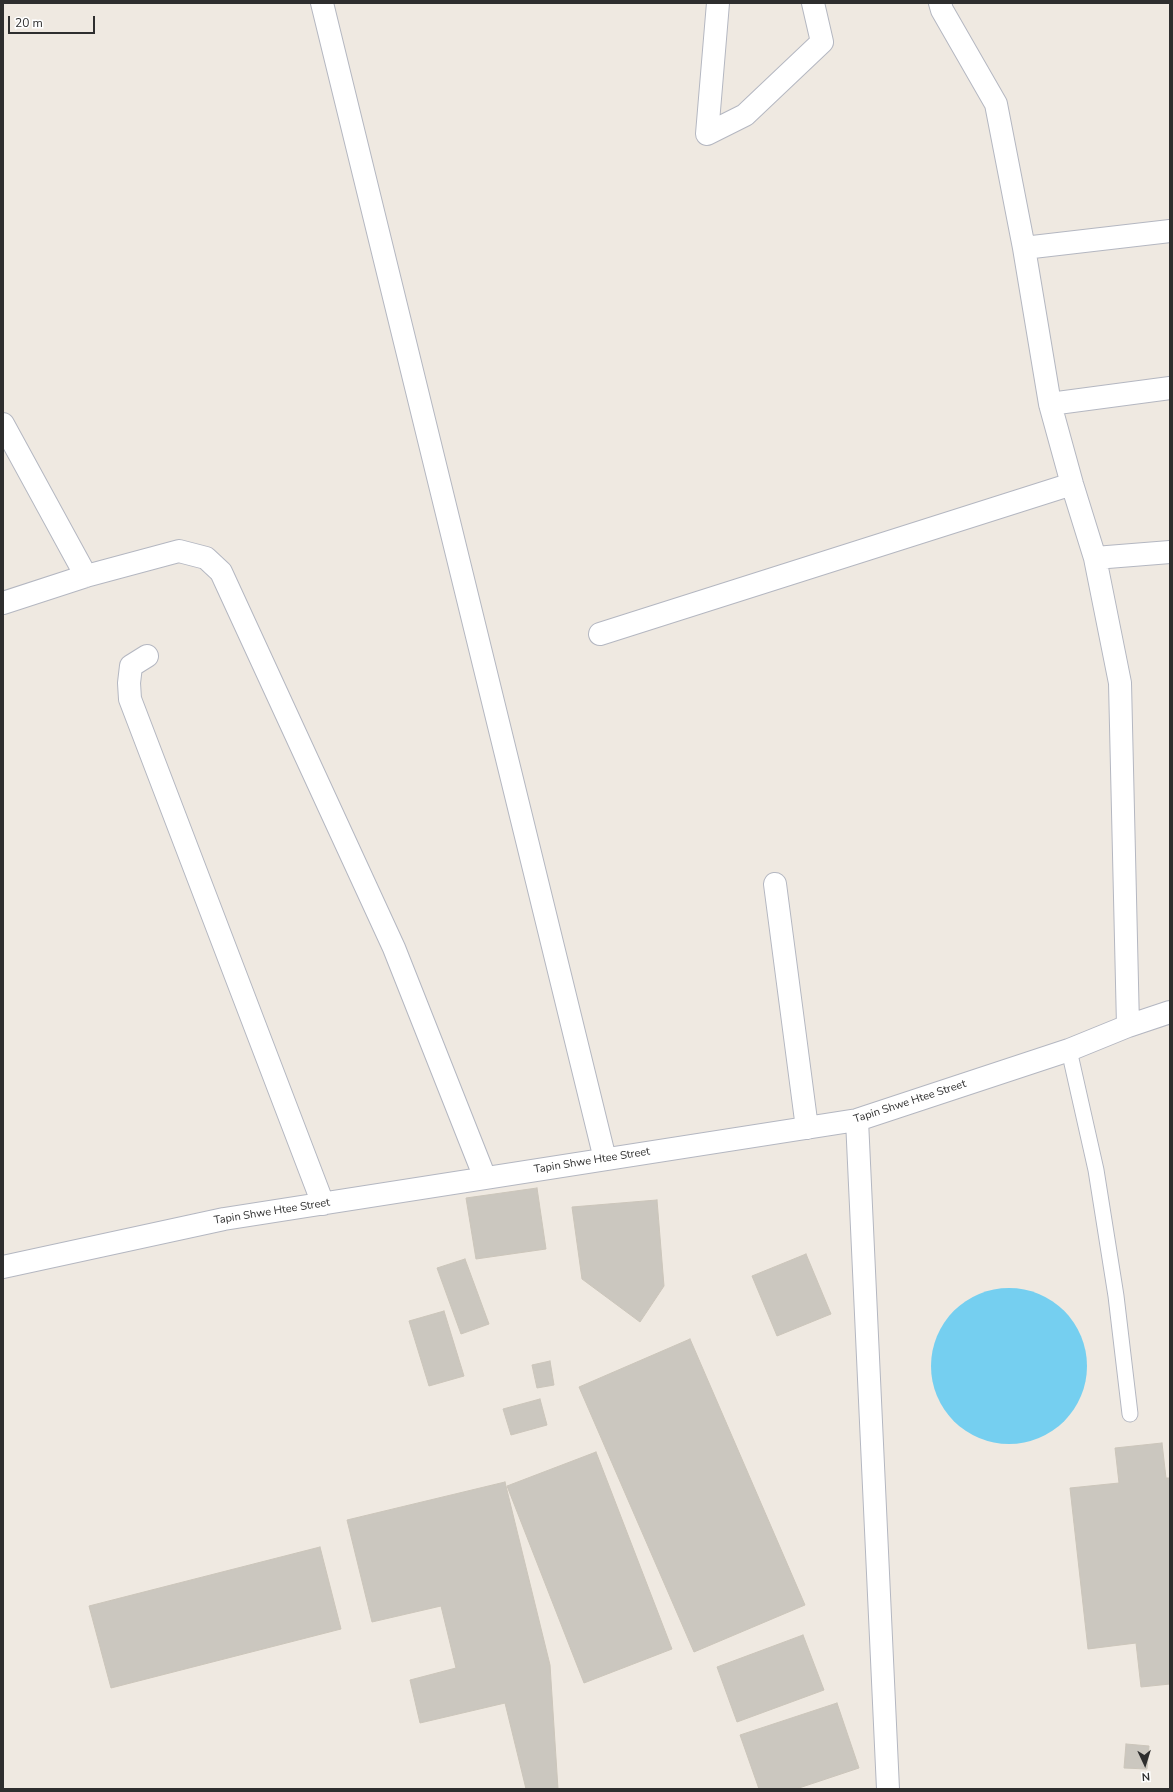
<!DOCTYPE html>
<style>
body{margin:0}
#map{position:relative;width:1173px;height:1792px;overflow:hidden;background:#efe9e1;font-family:"Nunito Sans",sans-serif}
canvas{display:block}
.frame{position:absolute;inset:0;border:4px solid #2e2e2e;pointer-events:none}
.north{position:absolute;left:1125px;top:1744px;width:40px;height:40px;-webkit-text-stroke:3px #fff;paint-order:stroke;rotate:176deg;font-size:11px;font-weight:700;line-height:16px;text-align:center;color:#2e2e2e}
.north::after{content:'';display:block;margin:auto;width:14px;height:18px;background:#2e2e2e;clip-path:polygon(50% 0,100% 100%,50% 72%,0 100%)}
.scale{position:absolute;left:8px;top:16px;width:87px;height:18px;box-sizing:border-box;border:2px solid #2e2e2e;border-top:0;padding-left:5px;font-size:12px;line-height:14px;white-space:nowrap;color:#2e2e2e;-webkit-text-stroke:3px #fff;paint-order:stroke}
</style>
<div id="map">
<canvas width="1173" height="1792"></canvas>
<div class="frame"></div>
<div class="north">N</div>
<div class="scale">20 m</div>
</div>
<script>
const ctx = document.querySelector('canvas').getContext('2d');
ctx.lineJoin = 'round';
function paint(path, color) {
  ctx.fillStyle = color;
  ctx.fill(path, 'evenodd');
}
function poly(rows) {
  const path = new Path2D();
  for (const r of rows) {
    if (r.length === 3) {
      path.moveTo(r[0] + r[2], r[1]);
      path.arc(r[0], r[1], r[2], 0, 2 * Math.PI);
      continue;
    }
    path.moveTo(r[0], r[1]);
    for (let i = 2; i < r.length; i += 2) path.lineTo(r[i], r[i + 1]);
  }
  return path;
}
function trace(path, color, width, dash) {
  ctx.strokeStyle = color;
  ctx.lineWidth = width;
  ctx.lineCap = dash ? 'butt' : 'round';
  ctx.setLineDash(dash || []);
  ctx.stroke(path);
}
function label(font, color, halo, rows, align = 'center') {
  ctx.font = font + ' "Nunito Sans",sans-serif';
  ctx.lineWidth = 4;
  ctx.setLineDash([]);
  ctx.textBaseline = 'middle';
  ctx.strokeStyle = halo;
  ctx.fillStyle = color;
  for (const [text, x, y, turn = 0] of rows) {
    ctx.save();
    ctx.translate(x, y);
    ctx.rotate((+turn || 0) * Math.PI / 180);
    ctx.textAlign = isNaN(turn) ? turn : align;
    if (halo) ctx.strokeText(text, 0, 0);
    ctx.fillText(text, 0, 0);
    ctx.restore();
  }
}
const water = poly([
 [1009,1366,78]
]);
const building = poly([
 [537,1188,546,1249,476,1259,466,1198,537,1188],
 [657,1200,664,1286,640,1322,582,1279,572,1207,657,1200],
 [806,1254,831,1314,777,1336,752,1276,806,1254],
 [465,1259,489,1324,461,1334,437,1268,465,1259],
 [444,1311,464,1376,429,1386,409,1321,444,1311],
 [690,1339,805,1605,694,1652,579,1387,690,1339],
 [550,1361,554,1385,537,1388,532,1365,550,1361],
 [540,1399,547,1425,511,1435,503,1409,540,1399],
 [1162,1443,1166,1478,1170,1478,1170,1684,1141,1687,1136,1643,1088,1649,1070,1488,1119,1483,1115,1448,1162,1443],
 [596,1452,672,1649,584,1683,507,1486,596,1452],
 [505,1482,550,1665,558,1789,526,1789,505,1703,420,1723,410,1680,456,1668,441,1606,372,1622,347,1520,505,1482],
 [320,1547,341,1629,111,1688,89,1606,320,1547],
 [803,1635,824,1690,737,1722,717,1667,803,1635],
 [837,1703,859,1768,796,1789,759,1789,740,1735,837,1703],
 [1126,1744,1149,1746,1147,1769,1124,1768,1126,1744]
]);
const lane = poly([
 [1069,1050,1096,1170,1116,1296,1130,1414]
]);
const street = poly([
 [322,3,605,1159],
 [718,3,707,134,745,115,822,42,813,3],
 [940,3,942,10,996,104,1024,248,1050,404,1072,484,1095,558,1120,683,1128,1026],
 [1024,248,1170,231],
 [1050,404,1170,388],
 [3,424,86,576],
 [1095,558,1170,552],
 [3,603,86,576,179,551,206,558,221,572,394,948,485,1178],
 [600,634,1072,484],
 [147,656,131,666,129,683,130,699,323,1204],
 [775,884,807,1128],
 [857,1120,888,1789],
 [3,1267,224,1219,857,1120,1069,1050,1128,1026,1170,1012]
]);
const streetNames = [
 ["Tapin Shwe Htee Street",910,1102,-18],
 ["Tapin Shwe Htee Street",592,1161,-9],
 ["Tapin Shwe Htee Street",272,1212,-9]
];
paint(water, '#75cff0');
paint(building, '#cbc7bf');
trace(building, '#cbc5ba', 1);
trace(lane, '#b4b7c1', 17);
trace(street, '#b4b7c1', 24);
trace(lane, '#fff', 15);
trace(street, '#fff', 22);
label('11px', '#2e2e2e', '#fff', streetNames);
</script>
